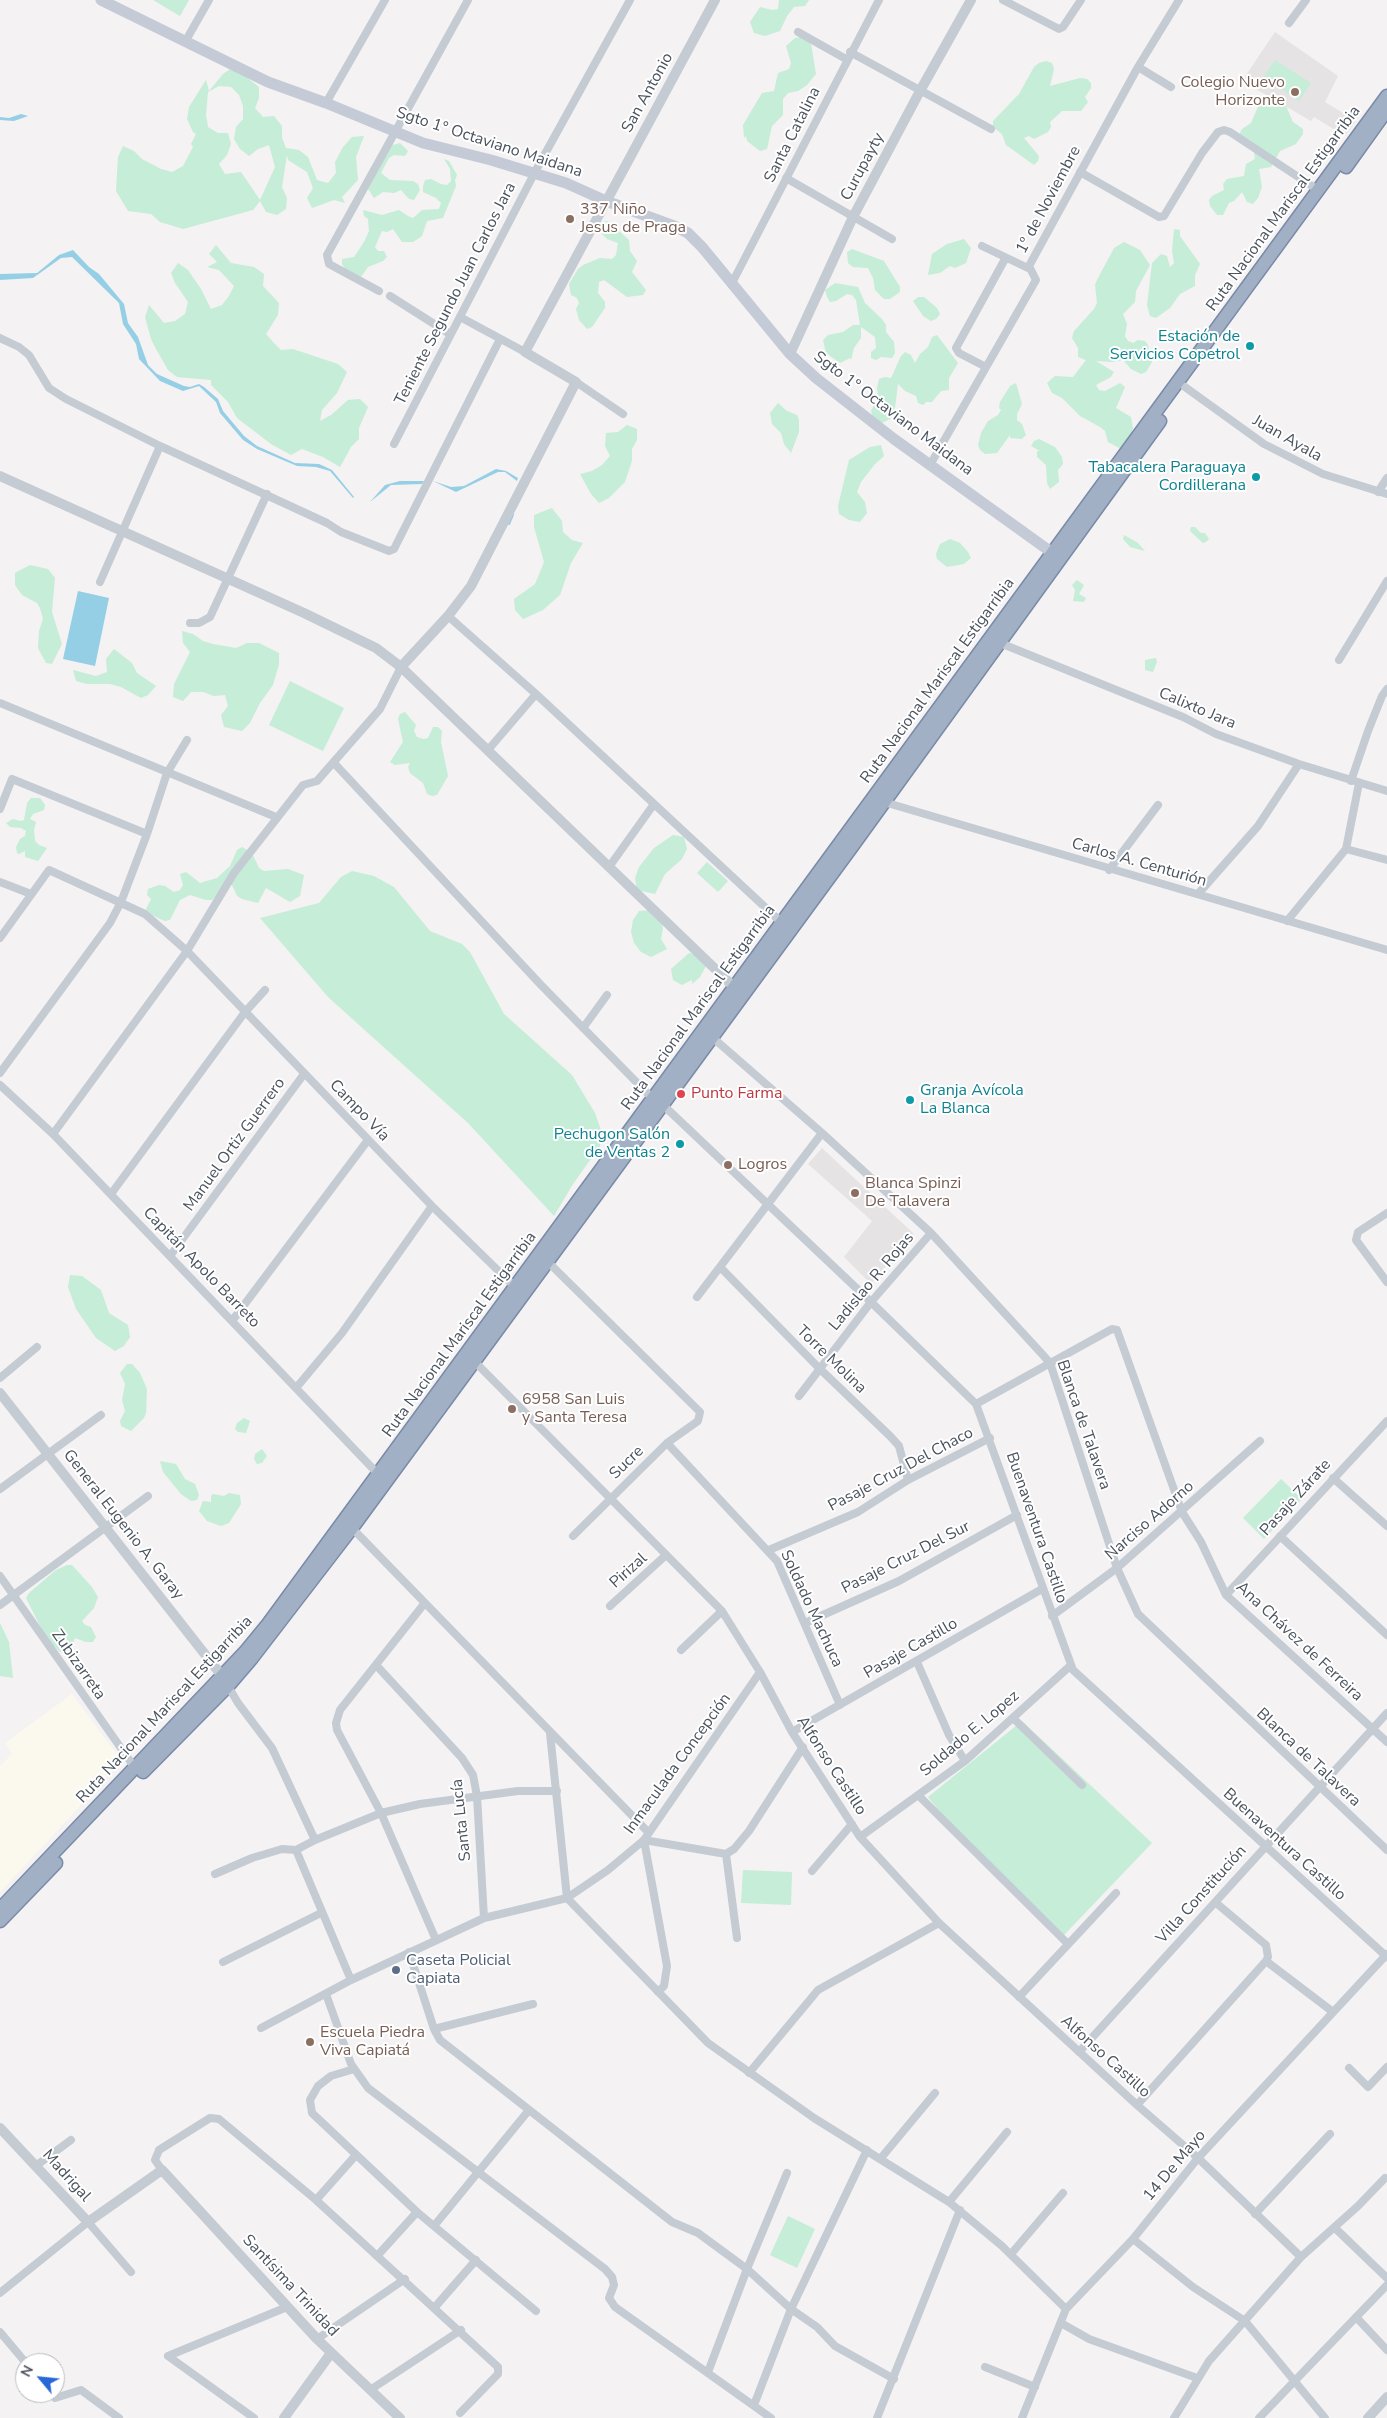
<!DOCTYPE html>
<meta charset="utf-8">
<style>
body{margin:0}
#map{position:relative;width:1387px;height:2418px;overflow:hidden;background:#f4f2f2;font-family:"Nunito Sans",sans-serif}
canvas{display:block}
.north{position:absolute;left:15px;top:2353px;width:50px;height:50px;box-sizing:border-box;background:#fff;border:1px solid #b7babf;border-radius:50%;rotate:298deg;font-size:14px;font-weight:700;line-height:20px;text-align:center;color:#4b535e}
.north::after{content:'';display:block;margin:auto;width:18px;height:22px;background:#2867d8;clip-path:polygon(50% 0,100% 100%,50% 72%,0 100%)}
</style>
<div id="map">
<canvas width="1387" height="2418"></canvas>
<div class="north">N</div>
</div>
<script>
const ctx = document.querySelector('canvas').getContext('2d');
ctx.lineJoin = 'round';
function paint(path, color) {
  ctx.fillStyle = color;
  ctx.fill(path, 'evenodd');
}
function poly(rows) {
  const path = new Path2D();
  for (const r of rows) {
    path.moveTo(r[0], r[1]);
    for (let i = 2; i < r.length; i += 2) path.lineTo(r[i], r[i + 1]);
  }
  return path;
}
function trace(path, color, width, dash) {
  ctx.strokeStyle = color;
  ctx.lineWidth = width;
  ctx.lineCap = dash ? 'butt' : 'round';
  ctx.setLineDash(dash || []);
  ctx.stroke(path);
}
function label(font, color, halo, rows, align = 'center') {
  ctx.font = font + ' "Nunito Sans",sans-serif';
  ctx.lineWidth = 4;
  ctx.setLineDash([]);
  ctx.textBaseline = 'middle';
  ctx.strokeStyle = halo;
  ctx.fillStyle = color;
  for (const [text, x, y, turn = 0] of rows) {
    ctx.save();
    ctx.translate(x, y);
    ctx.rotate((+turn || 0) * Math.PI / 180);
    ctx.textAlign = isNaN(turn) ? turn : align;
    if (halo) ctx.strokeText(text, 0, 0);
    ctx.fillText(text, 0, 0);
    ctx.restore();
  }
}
const commercial = poly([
 [72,1694,122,1761,0,1892,0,1766,12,1754,5,1743]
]);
const education = poly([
 [1275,32,1338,76,1325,102,1356,121,1345,136,1314,117,1311,121,1242,81],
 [822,1148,914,1234,871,1284,844,1257,872,1221,808,1164]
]);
const green = poly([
 [153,0,189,0,180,16],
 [779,0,809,0,805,6,794,7,787,16,780,31,765,36,754,33,750,22,760,7,772,10,778,9],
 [801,37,811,43,816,74,807,85,798,91,788,93,783,99,783,115,772,126,767,149,760,151,747,141,746,136,744,138,743,125,762,93,774,91,778,73,789,69,791,63,786,46,795,38],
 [1275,60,1311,83,1299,101,1264,77],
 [1046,61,1052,63,1054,69,1050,86,1080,78,1087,79,1091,83,1091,88,1085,97,1088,102,1081,111,1062,111,1050,122,1051,127,1048,132,1034,139,1029,136,1024,138,1039,156,1038,161,1034,165,1006,145,1002,134,993,127,993,121,992,122,1019,94,1034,67,1039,63],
 [233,67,259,87,259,98,255,108,263,117,274,116,282,126,282,138,286,148,299,150,308,157,317,180,328,183,336,173,335,162,343,147,352,137,364,136,356,157,358,180,342,197,345,203,334,200,312,208,307,198,313,188,307,172,288,160,287,155,282,187,287,198,286,209,277,215,266,212,260,201,253,210,183,229,160,222,151,214,128,211,116,191,118,157,123,146,134,151,142,159,161,169,172,172,183,166,193,147,191,144,196,134,193,132,187,119,189,107,206,80,209,91,223,74],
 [219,86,231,87,239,95,243,106,243,119,236,127,234,139,240,149,249,156,258,149,269,145,275,167,260,200,241,172,225,174,219,164,227,155,231,144,228,133,218,133,208,127,206,115,208,92],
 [1264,99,1286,106,1293,122,1303,129,1303,134,1296,144,1280,151,1271,167,1259,169,1262,187,1258,198,1253,204,1247,202,1242,192,1234,201,1229,203,1223,215,1217,215,1210,206,1209,200,1212,196,1224,190,1223,184,1227,179,1244,176,1246,164,1255,159,1254,152,1239,135,1242,129,1251,123,1260,102],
 [400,143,408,151,405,156,394,155,389,158,381,173,390,180,413,181,418,184,420,190,414,200,409,199,401,190,394,193,383,192,374,198,368,189,389,146],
 [444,159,449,161,457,175,455,180,456,186,443,218,427,221,422,236,413,242,402,242,393,229,387,232,382,231,375,247,378,251,384,251,387,257,383,261,368,267,361,277,345,269,342,264,342,259,354,257,364,242,369,231,368,219,364,216,363,210,382,215,399,210,408,216,413,218,422,210,439,209,441,203,436,198,423,192,423,186,425,180,431,179,441,184,447,185,451,181,450,169],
 [608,221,629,240,630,251,637,261,632,272,646,290,643,295,627,297,604,280,599,282,598,293,605,302,605,308,592,327,587,329,579,320,576,309,579,303,577,298,571,295,569,284,578,269,583,265,600,258,612,259,616,255,618,243,607,239,599,231,599,225,602,222],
 [1174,229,1180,230,1180,236,1200,264,1195,275,1195,286,1180,294,1170,308,1156,318,1150,316,1147,305,1152,263,1161,254,1167,256,1170,267,1174,263,1172,251],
 [964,239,971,248,966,263,955,268,950,266,940,273,928,275,932,254,947,244],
 [1124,242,1140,250,1150,265,1136,291,1135,302,1123,314,1127,324,1125,336,1128,341,1133,343,1138,340,1145,341,1148,345,1152,362,1146,372,1141,374,1131,369,1123,360,1112,362,1096,361,1114,372,1111,377,1096,385,1099,390,1105,391,1120,383,1125,387,1116,408,1131,417,1133,429,1124,446,1119,448,1108,442,1105,431,1100,427,1080,416,1062,398,1052,393,1047,383,1055,376,1073,377,1086,360,1078,357,1078,348,1072,338,1074,331,1094,309,1097,303,1095,285,1097,280,1114,248],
 [216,245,231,263,254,267,264,274,263,286,279,303,278,315,266,334,273,342,281,350,293,349,338,364,347,372,337,393,322,410,320,421,331,415,348,400,360,399,368,407,359,428,359,439,351,447,340,467,323,457,302,449,291,455,271,444,237,418,228,402,211,385,211,380,177,377,168,370,156,349,151,339,145,317,149,305,164,323,175,321,185,314,188,302,175,283,171,273,178,263,188,270,201,289,211,309,222,305,229,296,234,286,219,270,207,267,217,262,209,254],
 [852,249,884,261,900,287,900,292,890,299,884,299,875,290,873,278,868,268,853,267,848,263,847,252],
 [835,283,858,287,865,303,882,319,886,325,886,332,894,342,895,353,892,358,881,357,876,360,871,358,871,352,876,348,875,337,861,327,861,338,854,348,851,360,850,358,840,363,826,353,823,340,828,335,843,332,853,325,860,325,856,300,852,295,847,294,836,301,830,302,827,297,825,290],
 [918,297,924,297,937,308,940,314,936,319,931,321,923,316,913,301],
 [937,335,958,363,949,378,949,390,941,391,932,402,926,402,923,405,918,403,916,396,905,391,898,384,895,408,890,419,882,423,873,418,871,411,878,397,877,388,879,379,885,377,891,378,901,356,905,352,911,355,915,363,920,354,928,347,932,337],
 [1016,383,1022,404,1017,414,1017,420,1022,424,1026,435,1022,439,1010,438,1010,435,997,453,985,454,980,450,978,445,981,433,988,421,998,415,1001,410,999,408,1000,402,1010,386],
 [778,403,787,411,797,415,799,420,799,432,791,453,784,444,781,433,772,424,770,413],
 [627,425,637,429,637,440,632,449,632,461,625,482,609,498,599,503,591,494,580,474,592,471,602,465,610,456,605,446,606,433,618,432],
 [1039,439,1055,447,1062,457,1063,464,1058,470,1059,482,1050,489,1047,483,1046,465,1037,457,1037,451,1040,451,1031,446,1034,441],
 [881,445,884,456,875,464,861,482,857,492,865,502,867,513,860,522,849,520,839,514,838,506,849,460,870,447],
 [552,508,562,521,563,532,572,540,583,543,571,563,560,595,543,610,523,619,515,610,514,599,535,584,544,562,534,527,534,515],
 [1191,527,1195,527,1201,533,1205,533,1209,539,1206,542,1203,543,1190,531],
 [1124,535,1138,543,1145,551,1130,547,1123,539],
 [950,539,960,543,968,552,971,558,964,564,947,567,937,559,936,554,940,544],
 [30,565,48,569,55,578,52,612,62,644,52,664,46,663,38,648,39,631,43,619,40,608,37,603,22,595,15,585,15,573],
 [1077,580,1084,585,1079,594,1086,598,1084,602,1073,601,1075,590,1072,585],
 [182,631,193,634,203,641,213,644,236,648,247,643,259,643,279,653,279,664,273,685,260,703,250,723,242,731,224,727,221,715,228,706,225,695,214,696,203,692,191,692,183,701,173,697,174,684,190,652,183,643],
 [114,649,132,663,137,673,156,686,148,695,141,698,121,687,110,684,87,684,76,681,73,670,96,676,107,672,106,659],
 [1156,658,1157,662,1153,672,1145,670,1145,660],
 [290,681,344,708,323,751,269,725],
 [405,712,416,725,414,731,417,737,423,739,428,738,433,727,438,727,442,731,441,742,448,776,437,795,432,796,427,794,423,783,410,773,408,767,410,763,395,765,390,762,403,742,398,719,400,714],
 [31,798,40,798,45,805,44,810,33,814,30,819,36,822,34,830,35,841,39,845,47,848,38,861,25,857,25,851,19,854,17,853,16,847,20,839,25,836,26,831,21,828,10,827,6,823,13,819,21,821,24,820,27,803],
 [673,835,684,837,687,849,682,859,665,874,655,894,637,890,635,878,639,867,654,848],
 [242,847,252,853,259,868,264,871,288,869,304,875,300,896,290,902,266,888,258,903,242,899,237,896,232,885,229,885,212,900,206,900,190,895,180,900,170,920,165,921,160,919,150,914,146,909,151,899,147,895,148,889,159,885,165,886,174,892,180,890,183,885,180,874,186,872,200,883,217,878,230,866,237,850],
 [707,862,728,881,718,892,697,873],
 [352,871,374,876,394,887,430,931,462,944,470,952,504,1014,572,1075,595,1113,602,1133,600,1146,573,1184,554,1216,468,1123,328,997,260,918,319,903,341,877],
 [650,910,660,917,663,928,661,939,667,949,651,957,641,952,634,943,631,932,633,920,639,911],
 [689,953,700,956,706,966,700,977,692,984,692,980,682,985,673,980,671,969],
 [70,1275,82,1276,101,1290,109,1313,128,1325,130,1337,124,1346,115,1351,96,1338,76,1309,68,1287],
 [127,1364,132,1364,140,1373,147,1389,146,1413,144,1418,131,1431,121,1426,120,1421,125,1411,122,1400,125,1384,120,1373],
 [244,1418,250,1421,246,1433,238,1432,235,1429,237,1423],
 [262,1449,267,1456,262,1463,257,1464,254,1459,255,1454],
 [160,1461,176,1464,185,1479,195,1484,199,1495,197,1500,191,1501,181,1494,163,1472],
 [1281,1479,1302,1499,1264,1539,1243,1518],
 [229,1493,240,1495,241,1504,229,1523,221,1526,207,1521,199,1511,203,1501,211,1502,211,1496,213,1494,224,1496],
 [67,1565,72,1565,92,1587,98,1597,94,1608,82,1621,85,1625,91,1627,96,1637,93,1642,86,1642,75,1638,71,1650,66,1653,60,1652,47,1640,26,1598,29,1593,56,1570],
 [0,1623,9,1642,13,1678,0,1676],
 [1022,1721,1152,1843,1064,1935,948,1822,928,1797],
 [743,1870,792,1872,791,1905,741,1903],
 [788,2216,815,2229,797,2268,770,2255]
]);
const water = poly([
 [21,114,28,116,14,121,0,120,0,117,9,118],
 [73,250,89,267,99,274,124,304,128,323,138,337,148,365,157,374,184,386,190,387,199,384,204,387,218,399,223,411,244,436,257,446,295,463,319,464,332,470,354,497,353,498,330,471,316,467,297,466,257,449,243,440,220,413,216,402,199,386,183,391,160,381,139,359,136,344,123,324,119,303,72,257,61,258,33,278,0,280,0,274,37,273,59,255],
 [496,469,506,471,518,478,517,481,505,472,498,472,456,492,433,481,451,487,464,486],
 [400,481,424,481,422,484,391,485,370,502,385,485],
 [78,591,109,598,95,666,63,659]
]);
const stream = poly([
 [509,524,513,515]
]);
const minor = poly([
 [1003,0,1059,29,1063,27,1081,0],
 [1289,23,1306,0],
 [798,32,846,59],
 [185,42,209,0],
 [850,52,991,129],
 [1138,67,1171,87],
 [326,103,385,0],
 [1080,172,1159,217,1164,216,1202,153,1218,132,1224,130,1230,132,1318,190],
 [786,178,892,239],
 [982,246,1030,269],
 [732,283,879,0],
 [379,291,329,264,327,255,468,0],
 [390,296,450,334],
 [460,317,525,352],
 [0,338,19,347,29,355,49,388,66,399,160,446,327,523,341,532,389,551,394,549,500,339],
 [986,367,959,353,956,348,1005,259],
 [576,382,623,414],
 [1185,387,1264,444,1323,474,1387,494],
 [394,444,535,172,630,0],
 [930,465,1036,280,1029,266,1138,67,1179,0],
 [1378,492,1387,478],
 [100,582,160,446],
 [448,616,536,694,782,923],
 [190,623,199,623,210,617,267,494],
 [1000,643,1183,717,1216,734,1299,764,1387,791],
 [1339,660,1387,581],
 [0,703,276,817],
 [488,750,536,694],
 [334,763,541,985,653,1099],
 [1351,781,1368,731,1382,696,1387,689],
 [884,802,1387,950],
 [0,809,12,779,147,834],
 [1346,849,1387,860],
 [609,867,654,804],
 [1109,870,1158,805],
 [0,882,31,894],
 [1198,894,1258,826,1299,764],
 [1287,921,1346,849,1359,783],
 [0,938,49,870,145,914,187,951,432,1206,515,1287],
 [583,1028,607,995],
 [712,1037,822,1133,931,1233,1042,1354,1050,1363,1117,1568,1138,1614,1387,1850],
 [0,1073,110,923,121,902,147,834,167,773,187,740],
 [0,1085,53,1134,378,1474],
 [662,1104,871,1302,976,1404,1073,1670,1387,1957],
 [53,1134,187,951,234,873,303,785,317,781,380,709,401,667],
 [111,1194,245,1012,265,990],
 [1387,1213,1358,1232,1356,1240,1387,1282],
 [170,1256,304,1074],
 [547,1261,700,1412,698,1421,667,1443,573,1536],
 [720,1267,819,1368,891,1437,899,1446,908,1480],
 [697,1297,822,1133],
 [232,1321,368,1140],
 [474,1361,722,1611,760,1672,792,1732,860,1837,939,1923,1137,2105,1198,2158,1301,2257],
 [0,1378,37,1347],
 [296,1388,342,1333,432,1206],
 [799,1396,871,1302,931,1233],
 [976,1404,1112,1329,1117,1330,1182,1512,1201,1542,1226,1595,1387,1742],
 [667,1443,777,1561,840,1705],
 [1333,1478,1387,1526],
 [0,1489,101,1415],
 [352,1528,649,1833],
 [1280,1536,1387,1635],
 [769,1550,858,1512,908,1480,990,1438],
 [0,1576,135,1768],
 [1226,1595,1387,1421],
 [424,1604,340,1710,336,1723,337,1730,381,1813,436,1940],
 [0,1605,148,1496],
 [610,1606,666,1555],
 [1052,1616,1117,1568,1260,1441],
 [805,1623,899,1581,1017,1515],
 [681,1650,722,1611],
 [917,1662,949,1735,965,1761],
 [376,1665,462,1758,473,1775,477,1796,484,1918],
 [228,1686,238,1703,272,1748,315,1840],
 [1013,1718,1082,1785],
 [792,1732,1042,1589],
 [550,1733,567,1898,708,2043,814,2118,949,2202,1002,2246,1066,2309],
 [918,1795,1068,1944],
 [860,1837,965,1761,1070,1666],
 [644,1840,726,1854,734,1849,749,1831,803,1747],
 [644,1840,667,1966,664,1986,658,1992],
 [296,1850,315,1840,381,1813,420,1804,518,1791,557,1791],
 [296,1850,351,1980],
 [726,1854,737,1938],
 [812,1871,852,1824],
 [215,1874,252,1858,282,1849,296,1850],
 [1215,1902,1266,1945,1268,1957,1266,1961,1333,2012],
 [409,1952,434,2029,440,2040,672,2222,698,2233,747,2269,791,2309,817,2327,835,2346,894,2379],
 [223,1962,321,1913],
 [326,1994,351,2064,368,2088,605,2269,612,2277,614,2285,609,2298,615,2307,771,2418],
 [1019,1997,1116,1893],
 [261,2028,351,1980,484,1918,567,1898,608,1870,644,1840,760,1672],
 [434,2029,533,2004],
 [1079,2052,1387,1713],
 [1349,2068,1368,2087,1387,2067],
 [354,2069,331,2076,318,2086,310,2100,312,2113,417,2212,536,2311],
 [749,2073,818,1990,939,1923],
 [1137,2105,1266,1961],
 [881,2158,935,2093],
 [37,2165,71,2140],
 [162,2170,155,2160,159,2150,210,2118,219,2119,316,2200,498,2367,498,2374,460,2413],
 [316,2200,356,2155],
 [949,2202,1007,2132],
 [1255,2214,1330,2134],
 [434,2226,529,2110],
 [1335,2228,1387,2278],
 [1133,2239,1193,2287,1245,2321,1325,2418],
 [1011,2254,1063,2193],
 [378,2255,417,2212],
 [0,2293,88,2222,131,2272],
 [435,2307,476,2260],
 [1356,2317,1387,2350],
 [1061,2323,1089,2339,1197,2378],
 [0,2332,26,2363],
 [317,2339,405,2279],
 [168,2356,287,2307],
 [168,2356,254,2418],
 [985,2367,1035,2387],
 [708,2372,747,2269,787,2173],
 [370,2390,461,2330],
 [51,2393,55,2398,81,2390,119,2418],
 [754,2405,791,2309,867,2150],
 [877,2418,960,2210],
 [1022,2418,1066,2309,1133,2239,1198,2158,1387,1954],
 [1174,2418,1209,2361,1301,2257,1358,2206,1385,2178],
 [1259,2418,1387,2285]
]);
const tertiary = poly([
 [790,354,853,217,920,91,971,0],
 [0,476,304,613,376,648,401,667,734,987],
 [401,667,448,616,471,586,576,382,525,352,715,0],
 [0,1393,222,1676],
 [0,2128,88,2222,162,2170,317,2339,400,2418],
 [284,2418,331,2353],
 [1368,2418,1387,2397]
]);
const secondary = poly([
 [101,0,268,82,326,103,423,143,491,160,566,183,606,201,674,226,688,233,702,247,790,354,816,378,894,439,1058,557]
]);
const trunk = poly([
 [1346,167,1387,110],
 [143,1772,228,1686,252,1658,352,1528,851,848,1160,421],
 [0,1909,245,1652,268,1624,1387,96],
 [0,1921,56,1863]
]);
const markers = [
 [1295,92,5,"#8d6e63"],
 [570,219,5,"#8d6e63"],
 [1250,346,5,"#0f9aa8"],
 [1256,477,5,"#0f9aa8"],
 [681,1094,5,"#e0444e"],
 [910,1100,5,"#0f9aa8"],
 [680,1144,5,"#0f9aa8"],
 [728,1165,5,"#8d6e63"],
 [855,1193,5,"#8d6e63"],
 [512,1409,5,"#8d6e63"],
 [396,1970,5,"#5c6f8a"],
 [310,2042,5,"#8d6e63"]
];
const educationNames = [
 ["Colegio Nuevo",1285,83,"right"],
 ["Horizonte",1285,101,"right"],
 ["337 Niño",580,210],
 ["Jesus de Praga",580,228],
 ["Logros",738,1165],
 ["Blanca Spinzi",865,1184],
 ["De Talavera",865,1202],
 ["6958 San Luis",522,1400],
 ["y Santa Teresa",522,1418],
 ["Escuela Piedra",320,2033],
 ["Viva Capiatá",320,2051]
];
const streetNames = [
 ["San Antonio",648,93,-61],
 ["Santa Catalina",793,135,-63],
 ["Sgto 1° Octaviano Maidana",489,143,18],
 ["Curupayty",863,167,-62],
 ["1º de Noviembre",1049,200,-62],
 ["Ruta Nacional Mariscal Estigarribia",1284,209,-54],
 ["Teniente Segundo Juan Carlos Jara",456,294,-63],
 ["Sgto 1° Octaviano Maidana",893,414,37],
 ["Juan Ayala",1287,439,30],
 ["Ruta Nacional Mariscal Estigarribia",938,681,-54],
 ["Calixto Jara",1197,709,23],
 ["Carlos A. Centurión",1139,863,16],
 ["Ruta Nacional Mariscal Estigarribia",699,1008,-54],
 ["Campo Vía",359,1111,46],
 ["Manuel Ortiz Guerrero",235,1145,-54],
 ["Capitán Apolo Barreto",201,1268,46],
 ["Ladislao R. Rojas",872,1282,-50],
 ["Ruta Nacional Mariscal Estigarribia",460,1335,-54],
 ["Torre Molina",831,1360,44],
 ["Blanca de Talavera",1083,1425,71],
 ["Sucre",627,1463,-44],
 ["Pasaje Cruz Del Chaco",901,1470,-28],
 ["Pasaje Zárate",1296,1498,-48],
 ["Narciso Adorno",1150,1521,-41],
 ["General Eugenio A. Garay",123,1525,52],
 ["Buenaventura Castillo",1036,1528,71],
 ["Pasaje Cruz Del Sur",906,1558,-27],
 ["Pirizal",629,1571,-42],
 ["Soldado Machuca",811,1609,65],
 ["Ana Chávez de Ferreira",1299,1642,43],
 ["Pasaje Castillo",911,1649,-30],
 ["Zubizarreta",78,1665,55],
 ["Ruta Nacional Mariscal Estigarribia",165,1710,-47],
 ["Soldado E. Lopez",970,1734,-40],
 ["Blanca de Talavera",1308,1758,43],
 ["Inmaculada Concepción",678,1764,-54],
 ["Alfonso Castillo",831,1766,57],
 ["Santa Lucía",462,1820,-96],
 ["Buenaventura Castillo",1284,1845,42],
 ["Villa Constitución",1202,1895,-48],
 ["Alfonso Castillo",1105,2057,42],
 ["14 De Mayo",1175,2166,-50],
 ["Madrigal",66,2176,48],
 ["Santísima Trinidad",290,2286,47]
];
const cultureNames = [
 ["Estación de",1240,337],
 ["Servicios Copetrol",1240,355],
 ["Tabacalera Paraguaya",1246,468],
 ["Cordillerana",1246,486],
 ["Granja Avícola",920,1091,"left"],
 ["La Blanca",920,1109,"left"],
 ["Pechugon Salón",670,1135],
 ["de Ventas 2",670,1153]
];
const healthNames = [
 ["Punto Farma",691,1094]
];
const serviceNames = [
 ["Caseta Policial",406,1961],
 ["Capiata",406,1979]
];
paint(commercial, '#fbf9ee');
paint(education, '#e5e3e3');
paint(green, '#c5edd7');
paint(water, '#95cfe6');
trace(stream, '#95cfe6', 2);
trace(trunk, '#798ba8', 15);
trace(minor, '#c4cbd2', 8);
trace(tertiary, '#c4cbd2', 10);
trace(secondary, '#c4cbd6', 11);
trace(trunk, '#a1b0c5', 12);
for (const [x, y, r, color] of markers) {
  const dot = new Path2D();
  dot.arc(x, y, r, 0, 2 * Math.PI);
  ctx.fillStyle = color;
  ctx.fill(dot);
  trace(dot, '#fff', 2);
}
label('16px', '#785e54', '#fff', educationNames, 'left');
label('16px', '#4b535e', '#fff', streetNames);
label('16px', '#0d838f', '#fff', cultureNames, 'right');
label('16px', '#be3a42', '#fff', healthNames, 'left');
label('16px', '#4e5e75', '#fff', serviceNames, 'left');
</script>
